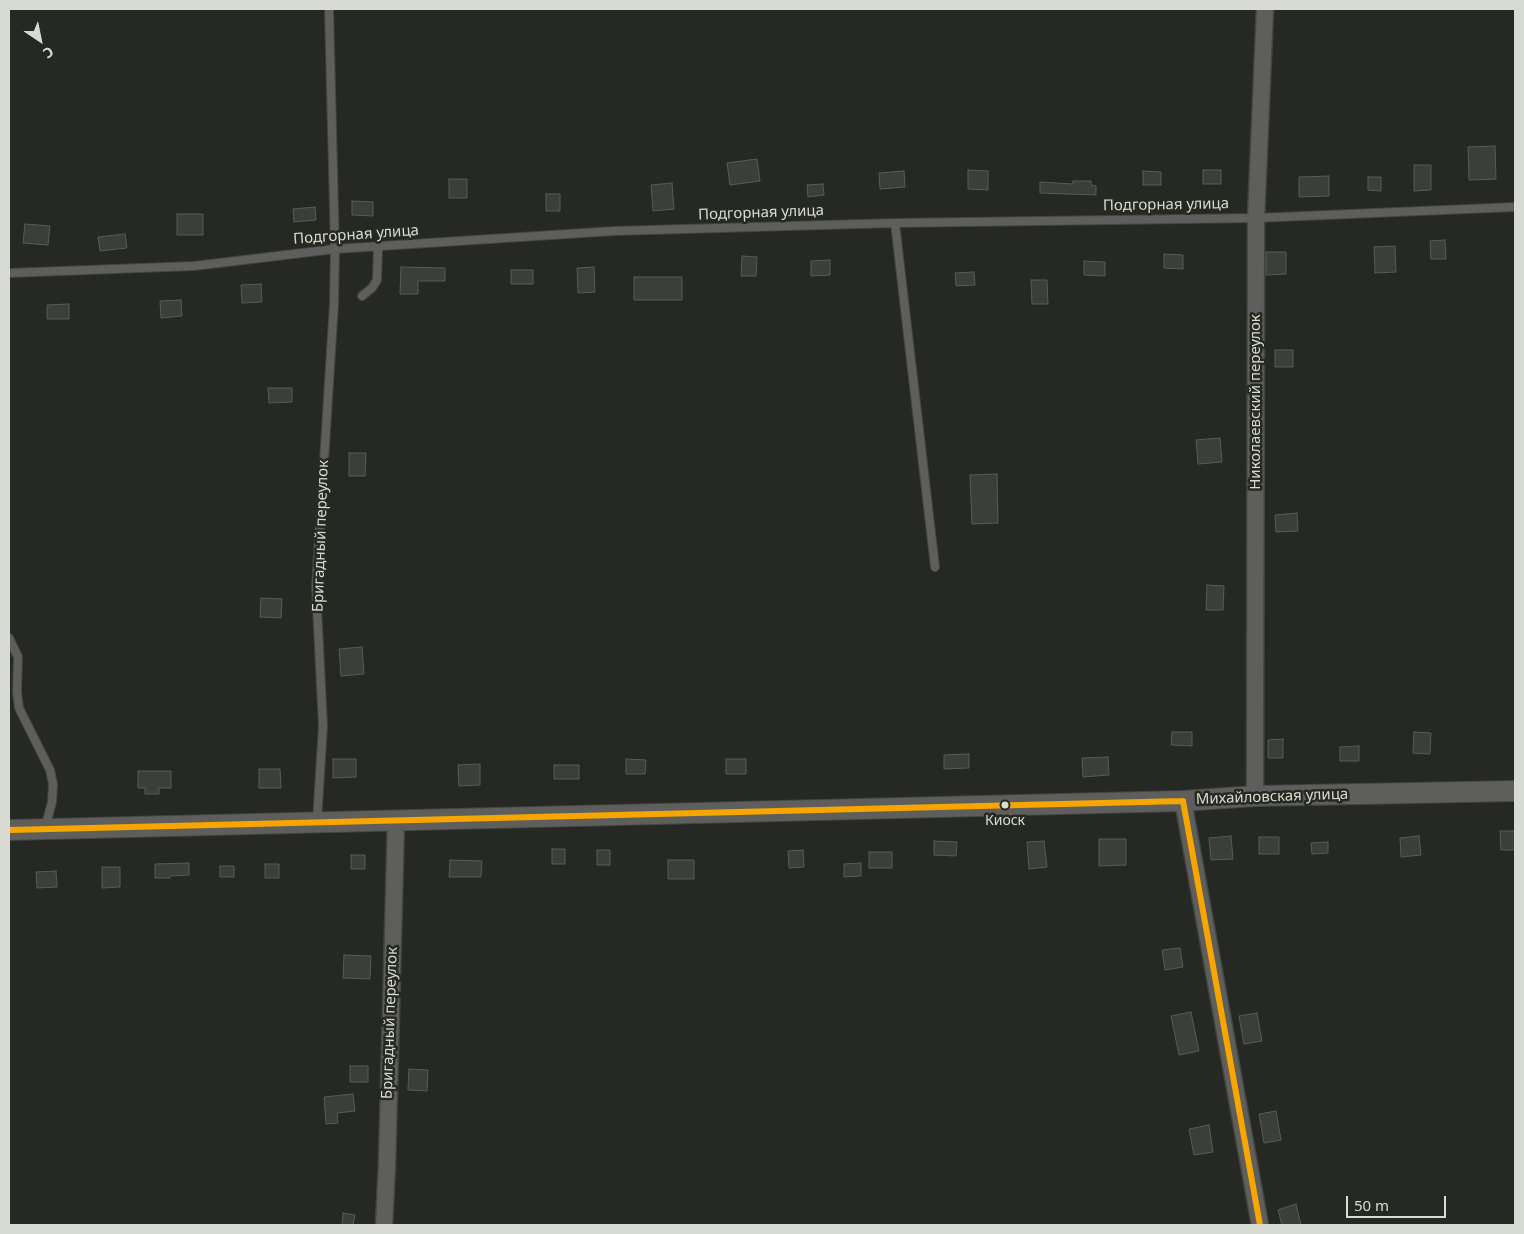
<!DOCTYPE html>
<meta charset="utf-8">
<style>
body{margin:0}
#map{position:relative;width:1524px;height:1234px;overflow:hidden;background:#262823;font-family:"Noto Sans",sans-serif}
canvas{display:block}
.frame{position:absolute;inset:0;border:10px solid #d8dbd4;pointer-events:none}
.north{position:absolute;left:15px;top:15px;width:50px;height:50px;-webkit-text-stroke:4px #262a21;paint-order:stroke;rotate:146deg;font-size:14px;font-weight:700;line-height:20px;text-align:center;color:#d8dbd4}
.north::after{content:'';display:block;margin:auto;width:18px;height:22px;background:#d8dbd4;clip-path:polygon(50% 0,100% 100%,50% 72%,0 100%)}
.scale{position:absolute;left:1346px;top:1196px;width:100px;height:22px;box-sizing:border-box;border:2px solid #d8dbd4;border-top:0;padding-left:6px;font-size:15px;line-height:18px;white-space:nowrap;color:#d8dbd4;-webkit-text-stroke:4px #262a21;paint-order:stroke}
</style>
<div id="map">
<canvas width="1524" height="1234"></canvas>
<div class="frame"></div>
<div class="north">С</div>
<div class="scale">50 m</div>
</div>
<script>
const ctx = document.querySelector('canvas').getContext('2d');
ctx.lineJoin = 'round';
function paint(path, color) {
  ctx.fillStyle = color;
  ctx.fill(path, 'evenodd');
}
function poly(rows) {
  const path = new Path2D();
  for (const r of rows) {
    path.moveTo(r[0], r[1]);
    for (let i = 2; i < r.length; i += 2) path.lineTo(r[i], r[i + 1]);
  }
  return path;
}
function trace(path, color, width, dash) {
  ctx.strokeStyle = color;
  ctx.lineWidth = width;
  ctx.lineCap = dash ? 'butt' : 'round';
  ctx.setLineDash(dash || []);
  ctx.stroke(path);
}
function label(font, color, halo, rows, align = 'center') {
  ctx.font = font + ' "Noto Sans",sans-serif';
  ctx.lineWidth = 5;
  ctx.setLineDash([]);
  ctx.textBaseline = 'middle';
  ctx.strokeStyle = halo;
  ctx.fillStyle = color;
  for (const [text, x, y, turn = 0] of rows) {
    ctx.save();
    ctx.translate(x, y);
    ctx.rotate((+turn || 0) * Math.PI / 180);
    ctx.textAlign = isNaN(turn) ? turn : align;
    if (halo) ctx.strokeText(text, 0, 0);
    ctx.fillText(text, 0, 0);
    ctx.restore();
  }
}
const building = poly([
 [1495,146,1496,179,1469,180,1468,147,1495,146],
 [757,159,760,181,730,185,727,163,757,159],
 [1414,165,1431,165,1431,190,1414,191,1414,165],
 [968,170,988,171,988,190,968,189,968,170],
 [1203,170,1221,170,1221,184,1203,184,1203,170],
 [904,171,905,187,880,189,879,173,904,171],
 [1143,171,1161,172,1161,185,1143,185,1143,171],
 [1329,176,1329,196,1299,197,1299,177,1329,176],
 [1368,177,1381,177,1381,191,1368,190,1368,177],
 [449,179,467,179,467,198,449,198,449,179],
 [1073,181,1091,181,1091,185,1096,186,1096,195,1040,193,1040,182,1073,184,1073,181],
 [672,183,674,209,653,211,651,185,672,183],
 [823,184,824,195,808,197,807,185,823,184],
 [546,194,560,194,560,211,546,211,546,194],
 [352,201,373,202,373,216,352,215,352,201],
 [315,207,316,220,294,222,293,209,315,207],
 [177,214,203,214,203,235,177,235,177,214],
 [25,224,50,226,48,245,23,243,25,224],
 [125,234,127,248,100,251,98,237,125,234],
 [1445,240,1446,259,1431,259,1430,241,1445,240],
 [1395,246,1396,272,1375,273,1374,247,1395,246],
 [1266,252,1286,252,1286,274,1266,275,1266,252],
 [1164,254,1183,255,1183,269,1164,268,1164,254],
 [742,256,757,257,756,276,741,276,742,256],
 [830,260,830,275,811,276,811,261,830,260],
 [1084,261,1105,262,1105,276,1084,275,1084,261],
 [401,267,445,268,445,281,418,281,418,294,400,294,401,267],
 [594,267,595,292,578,293,577,268,594,267],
 [511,270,533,270,533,284,511,284,511,270],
 [974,272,975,285,956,286,955,273,974,272],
 [634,277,682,277,682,300,634,300,634,277],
 [1031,280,1047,280,1048,304,1032,304,1031,280],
 [261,284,262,302,242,303,241,285,261,284],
 [181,300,182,316,161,318,160,301,181,300],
 [69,304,69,319,47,319,47,305,69,304],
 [1275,350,1293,350,1293,367,1275,367,1275,350],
 [268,388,292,388,292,402,269,403,268,388],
 [1220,438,1222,462,1198,464,1196,440,1220,438],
 [349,453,366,453,365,476,349,476,349,453],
 [997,474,998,523,972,524,970,475,997,474],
 [1297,513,1298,531,1276,532,1275,515,1297,513],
 [1207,585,1224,586,1223,610,1206,610,1207,585],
 [261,598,282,599,281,618,260,617,261,598],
 [362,647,364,674,341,676,339,649,362,647],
 [1172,732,1192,732,1192,746,1171,745,1172,732],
 [1414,732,1431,733,1430,754,1413,753,1414,732],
 [1283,739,1283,758,1268,758,1268,740,1283,739],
 [1359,746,1359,761,1340,761,1340,747,1359,746],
 [969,754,969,768,944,769,944,755,969,754],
 [1108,757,1109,775,1083,777,1082,758,1108,757],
 [333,759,356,759,356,777,333,778,333,759],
 [626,759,646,760,645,774,626,774,626,759],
 [726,759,746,759,746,774,726,774,726,759],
 [480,764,480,785,459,786,458,765,480,764],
 [554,765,579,765,579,779,554,779,554,765],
 [259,769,280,769,281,788,259,788,259,769],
 [138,771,171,771,171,788,159,788,159,794,145,794,145,788,138,788,138,771],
 [1500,831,1515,831,1515,850,1501,850,1500,831],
 [1231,836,1233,859,1211,860,1209,838,1231,836],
 [1419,836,1421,855,1401,857,1400,838,1419,836],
 [1259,837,1279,837,1279,854,1259,854,1259,837],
 [1099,839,1126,839,1126,865,1099,866,1099,839],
 [934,841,957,842,956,856,934,855,934,841],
 [1044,841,1047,867,1029,869,1027,842,1044,841],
 [1328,842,1328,853,1312,854,1311,843,1328,842],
 [552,849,565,849,565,864,552,864,552,849],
 [597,850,610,850,610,865,597,865,597,850],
 [803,850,804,867,789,868,788,851,803,850],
 [869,852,892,852,892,868,869,868,869,852],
 [351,855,365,855,365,869,351,869,351,855],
 [450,860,482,861,481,877,449,877,450,860],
 [668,860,694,860,694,879,668,879,668,860],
 [189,863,189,875,170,876,170,878,155,878,155,864,189,863],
 [861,863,861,876,844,877,844,864,861,863],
 [265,864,279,864,279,878,265,878,265,864],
 [220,866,234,866,234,877,220,877,220,866],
 [102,867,120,867,120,887,102,888,102,867],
 [56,871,57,887,37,888,36,872,56,871],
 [1180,948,1183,967,1165,970,1162,950,1180,948],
 [344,955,371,956,370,979,343,978,344,955],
 [1191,1012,1199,1051,1179,1055,1171,1016,1191,1012],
 [1257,1013,1262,1041,1244,1044,1239,1016,1257,1013],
 [350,1066,368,1066,368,1082,350,1082,350,1066],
 [409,1069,428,1070,427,1091,408,1090,409,1069],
 [353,1094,355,1111,337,1113,338,1123,326,1124,324,1097,353,1094],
 [1276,1111,1281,1140,1264,1143,1259,1114,1276,1111],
 [1209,1125,1213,1152,1194,1155,1189,1129,1209,1125],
 [1296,1204,1301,1225,1282,1225,1278,1210,1296,1204],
 [343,1213,355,1215,353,1225,342,1225,343,1213]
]);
const service = poly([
 [895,223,935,567],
 [9,273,194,266,335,249,614,231,895,223,1256,218,1515,207],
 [362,296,372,288,377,280,378,247],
 [9,638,18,657,17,692,19,708,50,770,53,784,52,802,45,828],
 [317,821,323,726,316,587,334,304,335,249,329,9]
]);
const minor = poly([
 [1255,796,1256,218,1265,9],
 [1183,801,1260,1225],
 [384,1225,387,1164,396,820]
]);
const tertiary = poly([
 [9,830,1183,801,1255,796,1515,791]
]);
const bus1 = poly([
 [1183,801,1260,1225],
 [9,830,1183,801]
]);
const markers = [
 [1005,805,4.5,"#d8dbd4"]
];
const busNames = [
 ["Киоск",1005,821]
];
const streetNames = [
 ["Подгорная улица",1166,205,-1],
 ["Подгорная улица",761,213,-2],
 ["Подгорная улица",356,235,-4],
 ["Николаевский переулок",1256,402,-90],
 ["Бригадный переулок",321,536,-88],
 ["Михайловская улица",1272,797,-2],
 ["Бригадный переулок",390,1023,-88]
];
paint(building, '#3c3e39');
trace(building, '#595b56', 1);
trace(service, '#434541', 10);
trace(minor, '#434541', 19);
trace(tertiary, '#434541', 22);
trace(service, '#5e5f5c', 8);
trace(minor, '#5e5f5c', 16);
trace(tertiary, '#5e5f5c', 20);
trace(bus1, '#f7a600', 6);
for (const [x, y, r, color] of markers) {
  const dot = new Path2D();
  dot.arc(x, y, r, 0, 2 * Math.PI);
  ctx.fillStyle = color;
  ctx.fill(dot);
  trace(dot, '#262a21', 2);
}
label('14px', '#d8dbd4', '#262a21', busNames);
label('15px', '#d8dbd4', '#262a21', streetNames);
</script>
